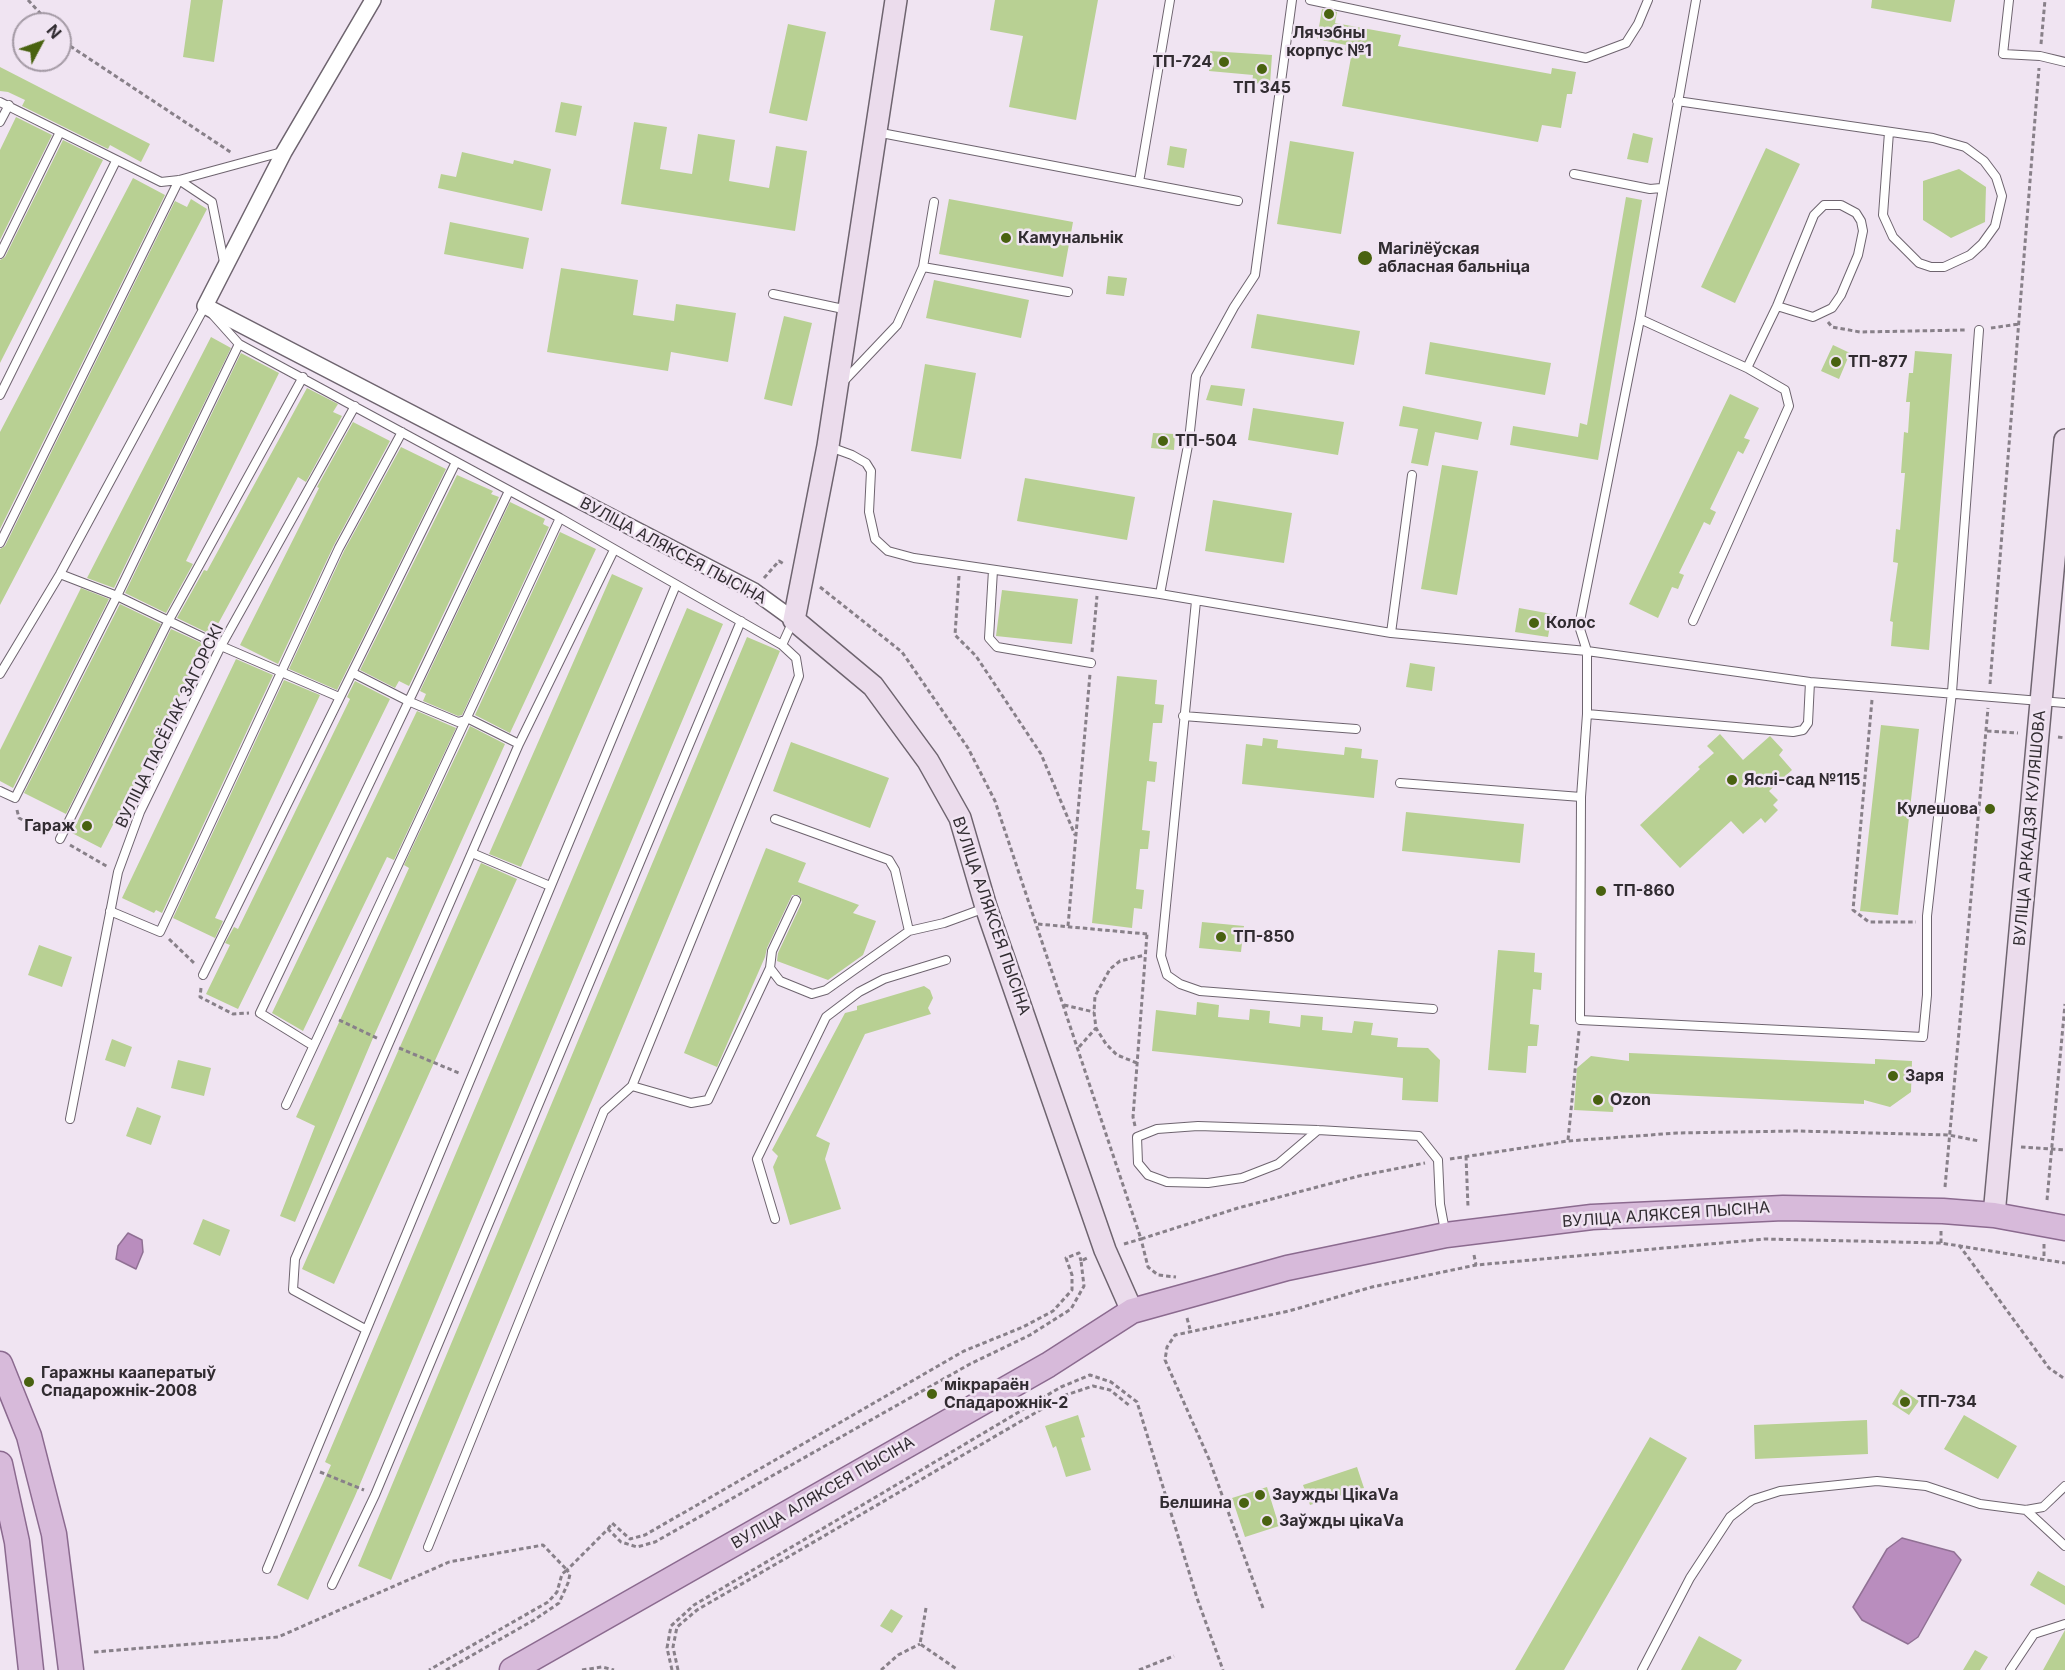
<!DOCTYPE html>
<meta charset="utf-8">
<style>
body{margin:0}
#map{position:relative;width:2065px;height:1670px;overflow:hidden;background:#f0e4f2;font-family:Inter,sans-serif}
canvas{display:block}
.north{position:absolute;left:12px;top:12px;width:60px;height:60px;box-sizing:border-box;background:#f0e4f2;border:2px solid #a49aa5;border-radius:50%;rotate:49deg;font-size:16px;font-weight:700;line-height:24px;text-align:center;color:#312c31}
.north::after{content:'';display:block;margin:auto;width:21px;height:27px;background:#496210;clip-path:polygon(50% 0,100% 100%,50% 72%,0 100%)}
</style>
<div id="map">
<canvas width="2065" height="1670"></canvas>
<div class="north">N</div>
</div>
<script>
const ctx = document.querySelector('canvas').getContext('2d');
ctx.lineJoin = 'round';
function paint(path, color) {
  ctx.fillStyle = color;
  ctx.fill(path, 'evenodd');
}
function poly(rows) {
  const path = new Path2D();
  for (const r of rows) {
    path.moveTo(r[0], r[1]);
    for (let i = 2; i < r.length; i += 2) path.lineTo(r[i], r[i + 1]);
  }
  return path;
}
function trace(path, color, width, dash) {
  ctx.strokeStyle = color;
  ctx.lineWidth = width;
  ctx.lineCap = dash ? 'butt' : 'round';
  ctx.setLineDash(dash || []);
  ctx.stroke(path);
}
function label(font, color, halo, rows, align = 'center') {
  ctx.font = font + ' Inter,sans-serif';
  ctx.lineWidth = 5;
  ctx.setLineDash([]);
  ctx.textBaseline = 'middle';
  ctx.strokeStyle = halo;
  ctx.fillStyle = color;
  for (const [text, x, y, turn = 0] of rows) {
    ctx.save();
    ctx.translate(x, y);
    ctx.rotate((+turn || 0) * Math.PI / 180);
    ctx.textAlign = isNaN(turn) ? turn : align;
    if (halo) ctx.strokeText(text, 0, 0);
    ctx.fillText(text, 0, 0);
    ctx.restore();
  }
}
const water = poly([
 [128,1233,142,1240,143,1252,136,1269,116,1259,118,1246,128,1233],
 [1902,1538,1954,1552,1961,1560,1918,1637,1908,1644,1862,1620,1853,1607,1887,1549,1902,1538]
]);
const building = poly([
 [191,0,223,0,214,62,183,57],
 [995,0,1098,0,1076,120,1009,107,1023,36,990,30],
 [1872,0,1955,0,1951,22,1871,8],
 [1322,9,1337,12,1335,23,1401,35,1398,46,1551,74,1552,68,1576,72,1572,94,1567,94,1561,128,1542,125,1538,142,1342,106,1352,52,1345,51,1346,45,1317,39],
 [788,24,826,32,807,121,769,113],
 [1210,51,1272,55,1270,84,1252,83,1253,75,1209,71],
 [0,67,150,144,141,162,110,145,108,149,22,106,25,100,8,92,0,91],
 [561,102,582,106,576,136,555,132],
 [16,117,52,135,0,240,0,150],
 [634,122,667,127,660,169,692,174,698,134,735,140,729,181,769,188,776,146,807,151,795,231,621,204],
 [1633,133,1653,138,1648,163,1627,159],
 [63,140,103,160,0,363,0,260,5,257],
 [1290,141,1354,152,1341,234,1277,224],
 [1170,146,1187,149,1184,168,1167,165],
 [1766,148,1800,164,1735,303,1701,287],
 [462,152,513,164,514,160,551,169,542,211,438,188,441,174,456,177],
 [1959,169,1986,187,1985,222,1951,238,1923,220,1923,181],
 [133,178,165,195,0,529,0,432],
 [1626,197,1642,200,1598,460,1510,445,1513,426,1578,437,1580,423,1587,425],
 [191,199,207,209,0,605,0,549,5,546,175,201,187,207],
 [949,199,1073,222,1063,277,939,254],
 [450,222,529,238,523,269,444,254],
 [561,268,638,280,633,315,674,321,676,304,736,313,728,362,671,352,668,371,547,352],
 [1108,276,1127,278,1124,296,1106,294],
 [934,280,1029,300,1021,338,926,318],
 [1257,314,1360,331,1354,365,1251,348],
 [784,316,812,323,792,406,764,399],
 [211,337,231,348,114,588,87,578],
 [1430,342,1551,363,1545,395,1425,374],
 [1833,345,1850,353,1839,379,1821,371],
 [1915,351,1952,354,1929,650,1891,646,1893,622,1890,621,1898,563,1893,562,1896,529,1900,530,1905,473,1901,473,1904,432,1908,433,1910,402,1906,402,1909,373,1913,373],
 [241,353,279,373,186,561,193,564,166,613,125,593],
 [925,364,976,373,961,459,911,451],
 [1211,385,1245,389,1242,406,1206,400],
 [307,388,338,404,333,412,342,416,306,482,298,477,212,635,177,618,204,570,207,571],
 [1730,394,1759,408,1744,438,1750,440,1743,454,1738,451,1710,509,1716,512,1710,525,1704,522,1679,573,1684,575,1678,589,1672,587,1658,618,1629,604],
 [1403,406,1482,422,1478,440,1435,432,1428,466,1411,463,1418,429,1399,426],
 [1253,408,1344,422,1338,455,1248,440],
 [353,422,390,441,334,545,278,664,240,645,319,488,317,487],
 [1153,433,1175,434,1174,450,1151,448],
 [401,447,446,469,337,690,289,669,344,551],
 [1442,465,1478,471,1457,595,1421,589],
 [457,475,493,491,491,494,499,497,409,686,399,681,395,688,360,670],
 [1025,478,1135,497,1127,540,1017,521],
 [1213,500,1292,513,1284,563,1205,551],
 [510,502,545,519,543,524,549,527,462,715,458,716,423,701,426,694,420,691],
 [560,532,596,549,510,733,475,715],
 [612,574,643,588,521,867,489,854],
 [81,588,109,599,13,788,0,781,0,750],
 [1002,590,1078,599,1072,644,996,636],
 [120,604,161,624,66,814,24,793],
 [687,608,723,624,355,1496,308,1600,277,1585,331,1465,325,1462],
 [1519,608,1552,614,1548,637,1515,632],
 [171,629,206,645,101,848,72,833],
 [747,637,780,651,391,1580,358,1566],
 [236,659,273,675,162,913,156,910,154,913,122,898],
 [1410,663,1435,667,1432,691,1406,687],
 [1117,676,1157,680,1155,704,1164,705,1162,723,1153,723,1149,761,1157,762,1155,782,1147,781,1142,830,1150,831,1148,849,1140,849,1136,889,1144,890,1142,909,1134,908,1132,928,1092,923],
 [284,680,320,695,215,918,223,921,215,938,173,918],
 [355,681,390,699,238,1009,206,994,230,945,225,943,234,927,238,929,350,699,347,697],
 [417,711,456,728,394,860,387,857,303,1031,272,1013],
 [1881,725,1919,729,1898,915,1860,911],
 [470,726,505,744,373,1038,295,1222,280,1216,315,1126,296,1117,409,868,404,865],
 [1720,734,1743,760,1770,736,1783,750,1779,755,1792,770,1769,791,1778,800,1773,805,1778,810,1765,823,1761,818,1743,834,1731,821,1680,868,1640,825,1700,769,1698,767,1714,753,1707,746],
 [1263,738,1278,740,1277,748,1344,755,1345,747,1362,749,1361,758,1378,760,1374,798,1242,784,1246,744,1262,746],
 [791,742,889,778,870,828,773,791],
 [1406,812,1524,824,1520,863,1402,851],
 [766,848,806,863,798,882,859,905,853,913,876,921,863,955,828,980,777,961,778,953,802,902,799,895,792,895,767,948,765,957,717,1067,684,1053],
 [481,863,517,879,334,1284,302,1269],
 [1202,922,1244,926,1241,952,1199,948],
 [39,945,72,957,62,987,28,975],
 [1498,950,1535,953,1534,972,1542,973,1541,990,1533,989,1530,1024,1539,1025,1537,1046,1528,1046,1526,1073,1488,1070],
 [924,986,930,990,933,998,928,1008,931,1014,865,1034,816,1136,830,1143,825,1159,841,1209,790,1225,773,1167,778,1156,772,1150,845,1013,857,1010,857,1006],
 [1197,1002,1219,1005,1218,1017,1249,1020,1250,1009,1270,1011,1269,1023,1300,1027,1301,1015,1323,1017,1322,1030,1352,1033,1354,1021,1373,1023,1371,1035,1398,1038,1397,1047,1428,1048,1440,1060,1438,1102,1402,1100,1403,1078,1152,1051,1156,1010,1196,1015],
 [112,1039,132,1047,125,1067,105,1060],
 [1629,1053,1875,1064,1875,1059,1912,1061,1911,1092,1890,1107,1864,1100,1864,1104,1615,1092,1613,1112,1574,1110,1577,1068,1591,1056,1629,1061],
 [178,1060,211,1068,204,1096,171,1088],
 [137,1107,161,1116,151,1145,126,1136],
 [203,1219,230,1230,220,1256,193,1244],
 [1901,1389,1919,1401,1909,1415,1892,1404],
 [1078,1415,1085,1437,1081,1438,1091,1470,1066,1477,1056,1446,1053,1448,1045,1426],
 [1964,1415,2017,1446,1998,1479,1944,1449],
 [1867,1420,1868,1454,1755,1459,1754,1425],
 [1650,1437,1687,1458,1564,1670,1515,1670],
 [1357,1467,1364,1488,1310,1505,1303,1485],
 [1267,1487,1279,1526,1245,1537,1232,1498],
 [2038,1571,2065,1586,2065,1605,2030,1585],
 [891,1609,903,1616,892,1633,880,1626],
 [2065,1630,2065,1670,2043,1670],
 [1699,1636,1742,1660,1736,1670,1681,1670],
 [1975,1650,1988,1657,1980,1670,1963,1670]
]);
const path = poly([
 [28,0,50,24],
 [60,35,70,46,232,153],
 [2041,44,2045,0],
 [1828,322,1832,327,1860,332,1966,330],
 [1991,328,2019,324],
 [959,576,955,635,976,656,1041,754,1075,835],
 [764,578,779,561,784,564],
 [820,587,902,652,968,748,995,801,1141,1239,1238,1208,1359,1176,1425,1163],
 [1092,652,1097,596],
 [1990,684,2039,68],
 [1872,700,1853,910,1869,922,1916,922],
 [1987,731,2018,733],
 [2058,737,2065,738],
 [17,810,19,818,48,833],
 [70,845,108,867],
 [1038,924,1147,934],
 [1068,926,1090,674],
 [169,939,194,963],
 [201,988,200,997,233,1014,249,1013],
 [1064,1005,1094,1012],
 [339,1020,379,1039],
 [1079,1047,1096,1028],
 [399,1048,459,1073],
 [1137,1063,1117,1055,1106,1044,1096,1028,1094,1012,1095,996,1110,969,1120,961,1145,955],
 [1135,1126,1133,1117,1147,934],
 [1568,1140,1579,1031],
 [2021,1147,2065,1150],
 [1466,1156,1468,1207],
 [1450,1159,1568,1141,1677,1133,1797,1131,1949,1135,1979,1141],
 [1945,1187,1988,708],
 [2047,1200,2065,1004],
 [1941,1243,1941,1231],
 [1124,1244,1141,1239,1148,1267,1158,1275,1176,1277],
 [2044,1244,2044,1258],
 [1959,1245,2049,1368,2065,1379],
 [1474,1255,1476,1265],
 [1187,1318,1190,1329],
 [320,1472,364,1490],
 [608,1529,612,1523,630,1539,645,1535,964,1351,1023,1327,1053,1311,1072,1290,1072,1275,1066,1258,1079,1253,1081,1261],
 [926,1608,920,1644,958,1670],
 [1263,1608,1209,1459,1165,1360,1167,1347,1175,1335,1289,1311,1372,1287,1476,1265,1765,1239,1941,1243,2065,1263],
 [94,1652,278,1637,449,1562,543,1545,567,1570,562,1574,557,1592,548,1602,429,1670],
 [446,1670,534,1620,559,1603,568,1583,570,1574,567,1570,608,1529,621,1542,637,1547,655,1542,970,1364,1030,1335,1071,1309,1084,1286,1081,1261,1087,1258],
 [582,1670,602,1667,614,1670],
 [672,1670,667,1648,671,1626,694,1605,1061,1387,1090,1375,1111,1382,1137,1402,1197,1598,1223,1670],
 [678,1670,673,1647,677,1627,697,1610,1066,1395,1093,1386,1110,1390,1130,1406],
 [881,1670,898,1655,920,1644],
 [1139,1670,1174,1656]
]);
const service = poly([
 [1310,0,1586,58,1626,43,1638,24,1648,0],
 [1696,0,1640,319,1579,626,1587,651,1587,714,1581,797,1580,1020,1923,1037,1927,995,1927,916,1952,692,1979,330],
 [2009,0,2003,54,2040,56,2065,62],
 [1677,101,1933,138,1965,147,1984,161,1996,177,2002,196,1995,226,1982,244,1970,255,1944,267,1931,267,1919,263,1893,237,1883,215,1889,132],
 [0,102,161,182,179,180,282,152],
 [0,122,9,105],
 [876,132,1238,201],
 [1574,174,1650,189,1661,188],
 [1139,182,1170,0],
 [0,254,60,132],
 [923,267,1068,292],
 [773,294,848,310],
 [1640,319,1747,368,1777,306,1814,215,1824,205,1841,205,1856,213,1861,221,1863,231,1858,255,1841,295,1832,308,1813,317,1777,306],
 [843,382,897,325,923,267,934,202],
 [0,395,116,161],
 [830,447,852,455,866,463,871,471,869,512,875,539,888,551,914,558,1160,594,1391,633,1587,651,1810,682,2065,703],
 [0,543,179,180,212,202,224,262],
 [993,570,989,638,997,647,1091,663],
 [60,574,117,596,221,646,339,697],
 [1160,594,1189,440,1196,376,1234,307,1255,275,1292,0],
 [1196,601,1161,956,1167,975,1180,984,1200,991,1433,1009],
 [1693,621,1789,406,1785,390,1747,368],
 [1391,633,1412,475],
 [353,673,408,701,458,722,469,719,519,744],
 [0,674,60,574,205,306,239,344,560,518,782,645,793,621],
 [1587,714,1793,732,1803,730,1808,723,1810,682],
 [1183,716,1356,729],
 [1400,783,1581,797],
 [0,791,15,798,117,596,239,344],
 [775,819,889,860,895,870,909,931],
 [60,839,169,620,303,377],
 [472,853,550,886],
 [796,900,772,951,770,968,780,981,812,994,826,990,909,931,944,923,985,908],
 [110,911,160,932,339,548,402,432],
 [203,975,456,462],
 [312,1045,260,1013,509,491],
 [632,1086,691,1103,708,1100,770,968],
 [286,1105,560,518],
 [70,1119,118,872,140,812,221,646,355,406],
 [1318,1130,1278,1164,1242,1178,1208,1183,1167,1182,1148,1175,1138,1163,1137,1137,1157,1129,1198,1126,1318,1130,1419,1136,1438,1160,1440,1204,1445,1231],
 [775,1219,757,1159,826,1017,859,992,884,979,946,960],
 [365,1329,293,1290,295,1259,519,744,614,550],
 [2026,1510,2065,1546],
 [428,1547,604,1111,632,1086,799,676,796,658,782,645],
 [267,1569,676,585],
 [332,1585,375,1495,741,621],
 [1642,1670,1690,1578,1730,1517,1752,1500,1780,1491,1877,1481,1926,1486,1980,1504,2026,1510,2043,1507,2065,1486],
 [2010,1670,2034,1634,2065,1624]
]);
const minor = poly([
 [373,0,284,152,205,306,754,591,794,620]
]);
const secondary = poly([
 [896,0,828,446,794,620,873,686,928,761,960,818,986,907,1105,1250,1132,1311],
 [1994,1215,2065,440]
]);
const primary = poly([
 [0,1364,29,1436,54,1534,71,1670],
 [0,1464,17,1542,31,1670],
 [512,1670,1048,1365,1132,1311,1287,1268,1446,1235,1592,1217,1783,1208,1943,1211,1994,1215,2065,1228]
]);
const markers = [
 [1329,14,6,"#496210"],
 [1224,62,6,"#496210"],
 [1262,69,6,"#496210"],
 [1006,238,6,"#496210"],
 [1365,258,8,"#496210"],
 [1836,362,6,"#496210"],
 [1163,441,6,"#496210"],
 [1534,623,6,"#496210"],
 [1732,780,6,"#496210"],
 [1990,809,6,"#496210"],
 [87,826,6,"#496210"],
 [1601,891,6,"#496210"],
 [1221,937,6,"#496210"],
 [1893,1076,6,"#496210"],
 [1598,1100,6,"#496210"],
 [29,1382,6,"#496210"],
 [932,1394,6,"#496210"],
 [1905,1402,6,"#496210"],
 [1260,1495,6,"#496210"],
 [1244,1503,6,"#496210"],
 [1267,1521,6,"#496210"]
];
const poiNames = [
 ["Лячэбны",1329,33,"center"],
 ["корпус №1",1329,51,"center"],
 ["ТП-724",1212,62,"right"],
 ["ТП 345",1262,88,"center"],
 ["Камунальнік",1018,238],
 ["Магілёўская",1378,249],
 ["абласная бальніца",1378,267],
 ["ТП-877",1848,362],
 ["ТП-504",1175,441],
 ["Колос",1546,623],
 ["Яслі-сад №115",1744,780],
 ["Кулешова",1978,809,"right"],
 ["Гараж",75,826,"right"],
 ["ТП-860",1613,891],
 ["ТП-850",1233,937],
 ["Заря",1905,1076],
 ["Ozon",1610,1100],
 ["Гаражны кааператыў",41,1373],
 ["Спадарожнік-2008",41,1391],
 ["мікрараён",944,1385],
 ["Спадарожнік-2",944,1403],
 ["ТП-734",1917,1402],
 ["Заужды ЦікаVа",1272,1495],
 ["Белшина",1232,1503,"right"],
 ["Заўжды цікаVа",1279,1521]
];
const streetNames = [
 ["ВУЛІЦА АЛЯКСЕЯ ПЫСІНА",673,551,28],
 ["ВУЛІЦА ПАСЁЛАК ЗАГОРСКІ",170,726,-64],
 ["ВУЛІЦА АРКАДЗЯ КУЛЯШОВА",2030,828,-85],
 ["ВУЛІЦА АЛЯКСЕЯ ПЫСІНА",991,916,71],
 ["ВУЛІЦА АЛЯКСЕЯ ПЫСІНА",1666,1215,-4],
 ["ВУЛІЦА АЛЯКСЕЯ ПЫСІНА",823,1493,-30]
];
paint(water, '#b98dbe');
trace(water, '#907094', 1.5);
paint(building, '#b8d093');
trace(service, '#6e646f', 10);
trace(minor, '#6e646f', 18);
trace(secondary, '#6e646f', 24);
trace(primary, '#8b6a8f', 27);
trace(path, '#888089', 3, [4.5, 3]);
trace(service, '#fff', 8);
trace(minor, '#fff', 15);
trace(secondary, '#ebdcec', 21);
trace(primary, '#d7bada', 24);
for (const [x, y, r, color] of markers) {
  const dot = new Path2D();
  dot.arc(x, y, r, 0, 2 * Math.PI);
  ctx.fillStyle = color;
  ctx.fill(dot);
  trace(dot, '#f0e4f2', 2);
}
label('bold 16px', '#312c31', '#f0e4f2', poiNames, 'left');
label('16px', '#312c31', '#f0e4f2', streetNames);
</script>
